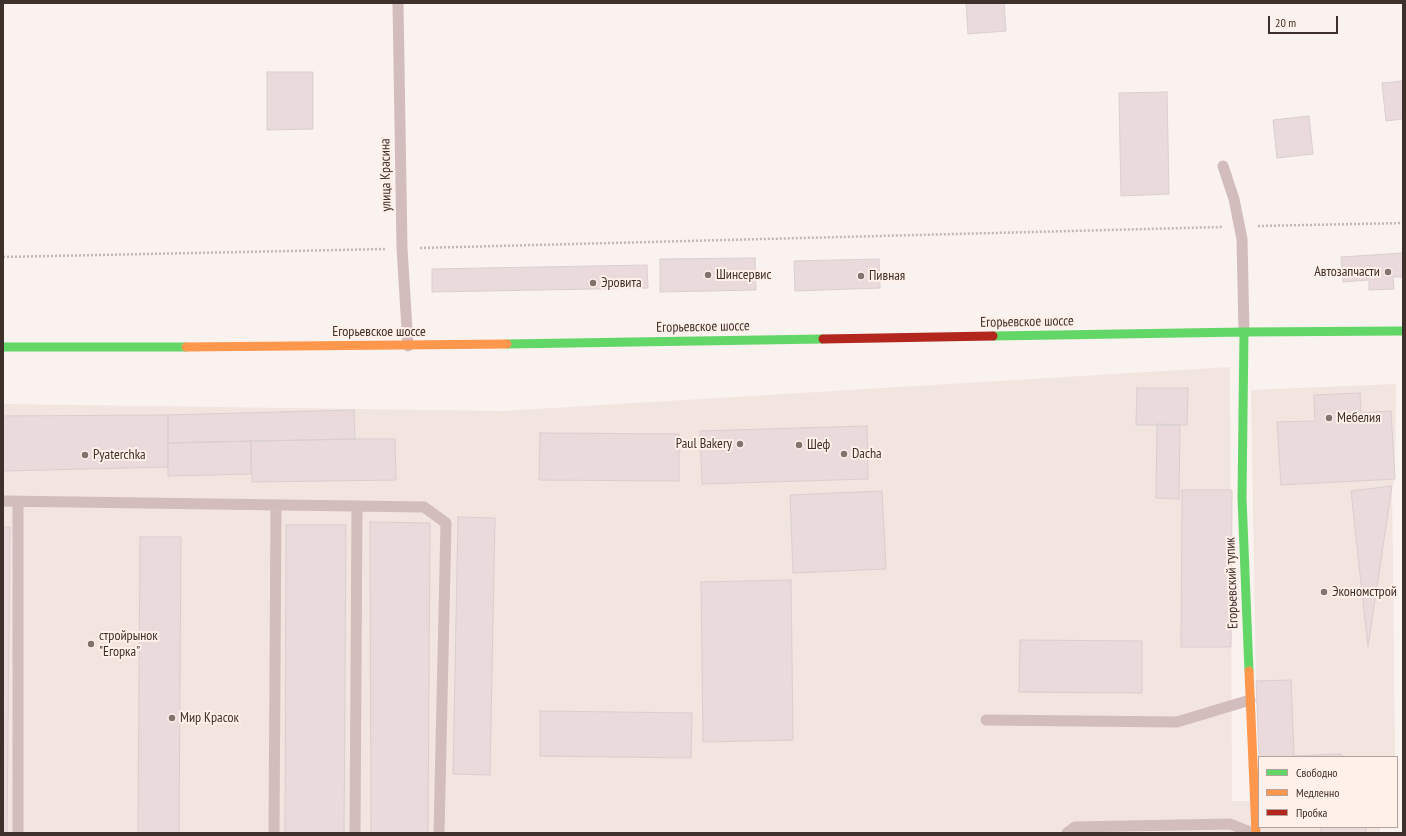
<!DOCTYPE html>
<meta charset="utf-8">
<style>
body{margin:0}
#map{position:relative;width:1406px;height:836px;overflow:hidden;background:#faf2ef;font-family:"PT Sans Narrow",sans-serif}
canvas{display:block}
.frame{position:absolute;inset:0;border:4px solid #3e302a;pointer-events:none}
.legend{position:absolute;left:1258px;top:756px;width:140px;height:72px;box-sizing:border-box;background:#fff0ea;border:1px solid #b2a39d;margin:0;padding:5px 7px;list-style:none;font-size:12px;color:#3e302a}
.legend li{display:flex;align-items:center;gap:8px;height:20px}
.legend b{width:20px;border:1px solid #b2a39d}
.scale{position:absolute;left:1268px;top:16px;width:70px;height:18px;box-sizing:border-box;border:2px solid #3e302a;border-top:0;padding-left:5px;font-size:12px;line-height:14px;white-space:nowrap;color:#3e302a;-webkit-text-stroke:3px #fff0ea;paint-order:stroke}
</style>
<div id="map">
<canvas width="1406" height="836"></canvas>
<div class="frame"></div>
<ul class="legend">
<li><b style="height:5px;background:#63d668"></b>Свободно</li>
<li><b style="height:5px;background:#ff974d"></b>Медленно</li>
<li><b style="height:5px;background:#b3261e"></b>Пробка</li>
</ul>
<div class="scale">20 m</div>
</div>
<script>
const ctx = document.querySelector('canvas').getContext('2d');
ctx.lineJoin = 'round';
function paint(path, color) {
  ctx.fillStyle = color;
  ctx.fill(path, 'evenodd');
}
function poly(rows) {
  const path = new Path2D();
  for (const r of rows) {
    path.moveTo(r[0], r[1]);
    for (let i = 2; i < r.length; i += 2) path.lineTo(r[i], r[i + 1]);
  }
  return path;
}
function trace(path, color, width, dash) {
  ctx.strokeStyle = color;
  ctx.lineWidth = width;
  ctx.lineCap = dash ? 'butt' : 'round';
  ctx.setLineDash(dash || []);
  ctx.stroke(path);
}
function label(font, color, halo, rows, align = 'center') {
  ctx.font = font + ' "PT Sans Narrow",sans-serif';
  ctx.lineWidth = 4;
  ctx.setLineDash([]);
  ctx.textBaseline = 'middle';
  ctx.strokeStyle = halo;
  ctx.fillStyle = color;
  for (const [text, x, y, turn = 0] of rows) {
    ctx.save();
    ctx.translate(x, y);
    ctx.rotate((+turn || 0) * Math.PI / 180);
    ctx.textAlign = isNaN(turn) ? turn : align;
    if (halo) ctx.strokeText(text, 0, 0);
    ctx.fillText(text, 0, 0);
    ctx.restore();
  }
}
const built = poly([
 [1230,367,1232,801,1259,801,1259,827,1380,827,1380,833,3,833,3,404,503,411],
 [1396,384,1395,479,1392,486,1395,757,1259,757,1256,681,1251,390]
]);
const building = poly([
 [966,3,1004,3,1006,31,968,34,966,3],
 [267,72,313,72,313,129,267,130,267,72],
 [1403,81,1403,119,1386,121,1382,83,1403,81],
 [1167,92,1169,194,1121,196,1119,93,1167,92],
 [1309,116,1313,154,1277,158,1273,120,1309,116],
 [1403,253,1403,277,1393,277,1394,289,1369,290,1369,280,1343,282,1341,257,1403,253],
 [755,258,756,290,660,292,660,259,755,258],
 [879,259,880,288,795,291,794,261,879,259],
 [647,265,648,288,432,292,432,269,647,265],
 [1137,388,1188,388,1187,425,1136,425,1137,388],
 [1360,393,1361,413,1391,411,1395,479,1281,485,1277,422,1315,421,1314,395,1360,393],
 [354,410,355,439,168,443,168,415,354,410],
 [168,415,168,467,3,471,3,416,168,415],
 [1157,424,1180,425,1179,499,1156,498,1157,424],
 [867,426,868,479,702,484,700,431,867,426],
 [540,433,679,434,679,481,539,480,540,433],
 [355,439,395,439,396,480,252,482,251,441,355,439],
 [251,441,251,474,168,476,168,443,251,441],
 [1392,486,1368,647,1351,491,1392,486],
 [1182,490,1232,490,1231,647,1181,647,1182,490],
 [882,491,886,569,793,573,790,495,882,491],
 [458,517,495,518,490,775,453,774,458,517],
 [370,522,430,523,428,833,371,833,370,522],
 [286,525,346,525,344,833,285,833,286,525],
 [3,527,10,527,7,833,3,833,3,527],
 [140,537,181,537,179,833,138,833,140,537],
 [791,580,793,740,703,742,701,582,791,580],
 [1020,640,1142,641,1142,693,1019,692,1020,640],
 [1291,680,1294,756,1341,754,1342,757,1259,757,1256,681,1291,680],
 [540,711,692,713,691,758,540,756,540,711],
 [1321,827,1366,827,1366,833,1321,833,1321,827]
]);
const path = poly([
 [1258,226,1403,223],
 [420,248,1223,227],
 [3,257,385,249]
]);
const lane = poly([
 [398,3,402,248,408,346],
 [1223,166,1234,199,1242,239,1244,332],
 [3,501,424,507,446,523,439,833],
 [18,501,18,833],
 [986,720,1177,722,1250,700],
 [274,833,276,505],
 [355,833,357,506],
 [1067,833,1075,827,1230,824,1253,833]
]);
const fast = poly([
 [1244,332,1242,498,1249,671],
 [993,336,1244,332,1403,331],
 [507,344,823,339],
 [3,347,186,347]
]);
const slow = poly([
 [186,347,507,344],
 [1249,671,1256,833]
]);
const jam = poly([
 [823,339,993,336]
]);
const markers = [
 [1388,272,4,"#80746f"],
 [708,275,4,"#80746f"],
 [861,276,4,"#80746f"],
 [593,283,4,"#80746f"],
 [1329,418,4,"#80746f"],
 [740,444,4,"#80746f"],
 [799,445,4,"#80746f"],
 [844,454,4,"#80746f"],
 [85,455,4,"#80746f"],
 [1324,592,4,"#80746f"],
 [91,644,4,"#80746f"],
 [172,718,4,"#80746f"]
];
const streetNames = [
 ["улица Красина",386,175,-91],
 ["Егорьевское шоссе",1027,322,-1],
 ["Егорьевское шоссе",703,327,-1],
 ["Егорьевское шоссе",379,332],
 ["Егорьевский тупик",1232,583,-92]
];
const poiNames = [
 ["Автозапчасти",1380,272,"right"],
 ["Шинсервис",716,275],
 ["Пивная",869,276],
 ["Эровита",601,283],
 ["Мебелия",1337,418],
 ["Paul Bakery",732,444,"right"],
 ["Шеф",807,445],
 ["Dacha",852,454],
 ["Pyaterchka",93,455],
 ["Экономстрой",1332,592],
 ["стройрынок",99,636],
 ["\"Егорка\"",99,652],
 ["Мир Красок",180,718]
];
paint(built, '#f2e4de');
paint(building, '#eadadc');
trace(building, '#d9cfd0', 1);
trace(path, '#c4b5b4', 2.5, [2, 2]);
trace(lane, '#d3bcbc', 11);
trace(fast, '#63d668', 9);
trace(slow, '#ff974d', 9);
trace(jam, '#b3261e', 9);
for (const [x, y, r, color] of markers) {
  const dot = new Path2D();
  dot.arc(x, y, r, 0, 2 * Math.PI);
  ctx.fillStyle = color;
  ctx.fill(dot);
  trace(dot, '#fff0ea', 1.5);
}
label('14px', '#3e302a', '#fff0ea', streetNames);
label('14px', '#3e302a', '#fff0ea', poiNames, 'left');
</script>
